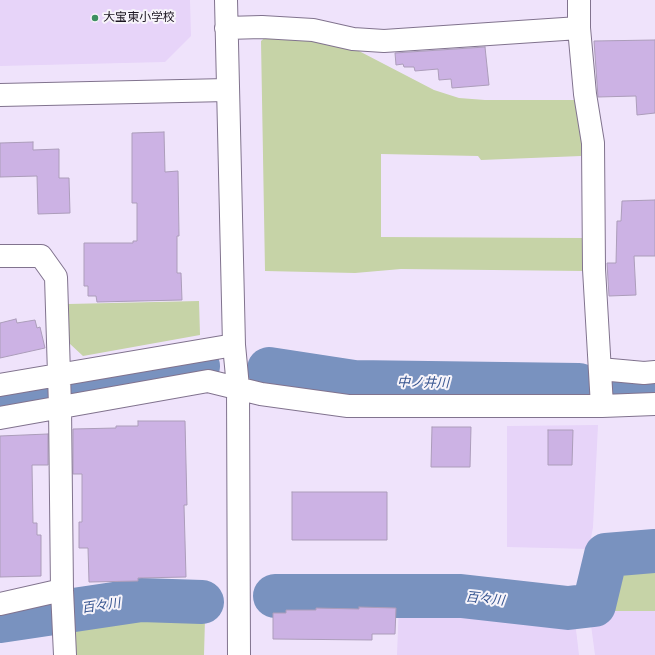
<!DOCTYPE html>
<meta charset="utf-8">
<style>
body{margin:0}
canvas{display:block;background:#efe3fb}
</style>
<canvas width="655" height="655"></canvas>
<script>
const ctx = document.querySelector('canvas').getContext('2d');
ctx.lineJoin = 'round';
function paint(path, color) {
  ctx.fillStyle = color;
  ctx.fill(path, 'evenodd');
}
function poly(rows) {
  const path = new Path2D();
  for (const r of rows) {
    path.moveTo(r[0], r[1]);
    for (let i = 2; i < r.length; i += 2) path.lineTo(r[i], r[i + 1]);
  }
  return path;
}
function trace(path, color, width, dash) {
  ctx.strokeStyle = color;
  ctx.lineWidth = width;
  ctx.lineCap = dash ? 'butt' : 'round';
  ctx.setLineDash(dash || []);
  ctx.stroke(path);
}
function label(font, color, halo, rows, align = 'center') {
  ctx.font = font + ' "IBM Plex Sans","Noto Sans JP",sans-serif';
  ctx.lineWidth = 4;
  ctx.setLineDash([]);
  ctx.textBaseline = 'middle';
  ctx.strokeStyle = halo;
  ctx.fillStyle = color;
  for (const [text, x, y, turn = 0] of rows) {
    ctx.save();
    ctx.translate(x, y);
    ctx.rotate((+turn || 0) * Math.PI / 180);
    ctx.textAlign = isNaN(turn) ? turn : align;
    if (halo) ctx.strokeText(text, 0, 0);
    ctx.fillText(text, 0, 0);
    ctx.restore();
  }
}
const built = poly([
 [0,0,190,0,191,36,165,62,0,66],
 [598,425,593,527,589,549,507,547,507,426],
 [399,602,456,604,514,608,577,616,575,621,579,655,397,655],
 [655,609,655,655,595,655,591,625,612,611]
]);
const green = poly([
 [268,35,291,36,357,50,434,90,459,98,485,100,575,100,583,127,581,156,481,160,478,156,381,154,381,237,583,238,584,271,401,269,355,273,265,271,261,41],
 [199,301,200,335,83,356,69,343,68,304],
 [655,560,655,611,612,611,591,625,589,615,601,607,612,563],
 [142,619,205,619,204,655,75,655,74,629]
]);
const river = poly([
 [269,369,354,382,579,385],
 [620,385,655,383],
 [86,386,198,366],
 [0,401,31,396],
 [275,596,461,596,568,608,594,605,606,555,655,551],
 [0,621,141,600,202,602]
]);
const building = poly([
 [655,40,655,113,637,115,636,96,598,97,594,41,655,40],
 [485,47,489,85,452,88,451,79,439,80,438,69,415,71,414,67,404,67,403,64,396,65,395,53,485,47],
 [164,132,165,172,178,171,179,236,177,236,177,273,181,273,182,300,97,302,96,296,88,296,88,286,84,286,84,243,133,243,133,241,137,241,137,203,132,203,132,133,164,132],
 [33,142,33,150,59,149,59,178,69,178,70,213,38,214,37,176,0,177,0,143,33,142],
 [655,200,655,256,634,256,636,295,609,296,607,263,616,263,617,221,621,221,622,201,655,200],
 [16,319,17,323,35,320,37,328,40,327,45,348,0,358,0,323,16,319],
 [138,421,185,421,187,505,184,505,186,577,138,578,138,581,89,582,88,548,79,548,79,522,82,522,82,474,73,474,73,429,116,428,116,426,138,426,138,421],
 [432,427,471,427,470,467,431,467,432,427],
 [548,430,573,430,572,465,548,465,548,430],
 [48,434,48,465,32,465,33,523,37,523,37,535,41,535,41,576,0,577,0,436,48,434],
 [292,492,387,492,387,540,292,540,292,492],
 [359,607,396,608,395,634,372,634,372,640,273,639,273,613,286,613,286,610,316,610,316,608,359,609,359,607]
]);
const minor = poly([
 [226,0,234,345,238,387,239,655],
 [579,0,579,28,585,94,593,143,594,269,602,406],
 [226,28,262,27,313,30,353,39,384,41,579,28],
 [0,95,227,90],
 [0,256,41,256,56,277,60,407,62,590,65,655],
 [600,369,644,373,655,372],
 [0,385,234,345],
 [0,418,208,381,261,394,348,406,602,406,655,404],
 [0,604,62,590]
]);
const markers = [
 [95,18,4,"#3d8f61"]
];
const poiNames = [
 ["大宝東小学校",103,18]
];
const waterNames = [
 ["中ノ井川",423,383,1],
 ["百々川",485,599,6],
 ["百々川",101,606,-8]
];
paint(built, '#e7d4f9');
paint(green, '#c6d3a7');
trace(river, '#7992bf', 44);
paint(building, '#ccb2e4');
trace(building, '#ac9dba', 1);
trace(minor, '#81738e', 24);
trace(minor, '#fff', 22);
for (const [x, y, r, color] of markers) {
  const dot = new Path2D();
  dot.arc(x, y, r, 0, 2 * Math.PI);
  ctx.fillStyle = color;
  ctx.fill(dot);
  trace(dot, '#f7f4fa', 1.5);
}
label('12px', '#1c1621', '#f7f4fa', poiNames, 'left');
label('italic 13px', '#35538f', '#f7f4fa', waterNames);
</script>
